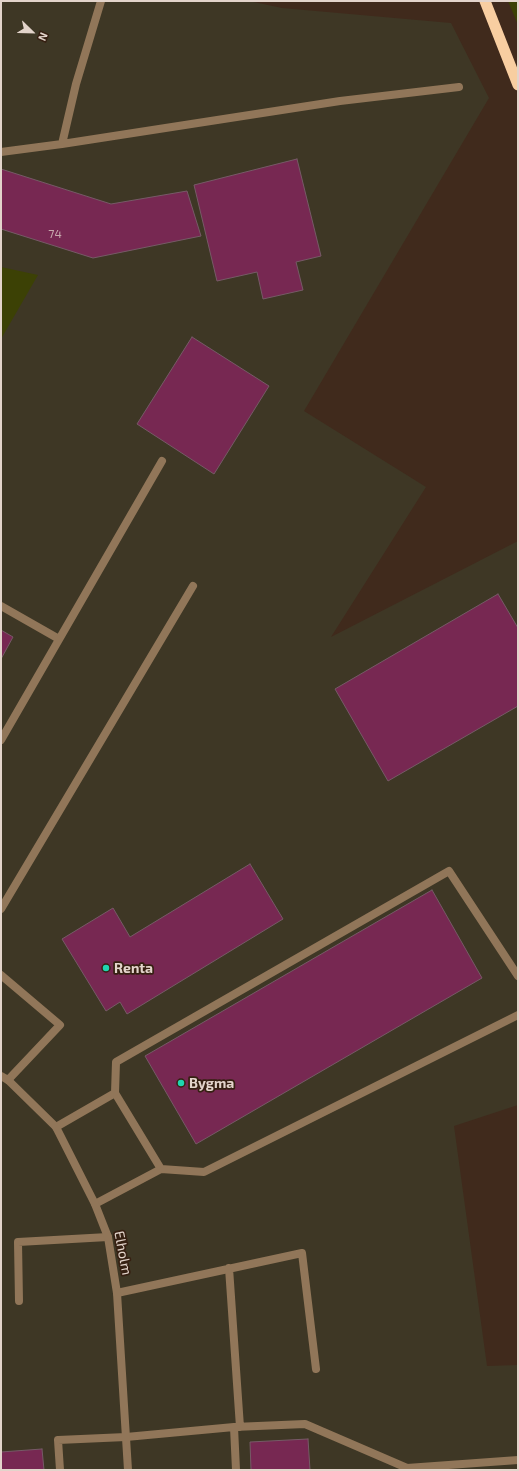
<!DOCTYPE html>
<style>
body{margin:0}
#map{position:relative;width:519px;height:1471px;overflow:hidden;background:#402a1c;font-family:"Exo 2",sans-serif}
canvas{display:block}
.frame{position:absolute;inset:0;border:2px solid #e3d4cb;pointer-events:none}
.north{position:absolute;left:12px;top:12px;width:40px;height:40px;-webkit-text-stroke:3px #362012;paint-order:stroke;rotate:113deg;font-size:11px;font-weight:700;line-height:16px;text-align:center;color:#e3d4cb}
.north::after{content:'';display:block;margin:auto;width:14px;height:18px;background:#e3d4cb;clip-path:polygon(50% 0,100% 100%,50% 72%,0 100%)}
</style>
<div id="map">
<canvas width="519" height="1471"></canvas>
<div class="frame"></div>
<div class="north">N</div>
</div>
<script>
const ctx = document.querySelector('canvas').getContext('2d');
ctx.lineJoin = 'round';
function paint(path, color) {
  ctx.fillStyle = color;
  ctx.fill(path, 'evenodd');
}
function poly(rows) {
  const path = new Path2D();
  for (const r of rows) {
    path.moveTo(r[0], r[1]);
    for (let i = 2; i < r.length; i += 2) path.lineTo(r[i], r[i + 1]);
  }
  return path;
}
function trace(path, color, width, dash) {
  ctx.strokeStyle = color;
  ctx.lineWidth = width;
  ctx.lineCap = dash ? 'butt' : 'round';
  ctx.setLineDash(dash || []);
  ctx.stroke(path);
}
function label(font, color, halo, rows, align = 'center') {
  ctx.font = font + ' "Exo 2",sans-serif';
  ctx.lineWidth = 3.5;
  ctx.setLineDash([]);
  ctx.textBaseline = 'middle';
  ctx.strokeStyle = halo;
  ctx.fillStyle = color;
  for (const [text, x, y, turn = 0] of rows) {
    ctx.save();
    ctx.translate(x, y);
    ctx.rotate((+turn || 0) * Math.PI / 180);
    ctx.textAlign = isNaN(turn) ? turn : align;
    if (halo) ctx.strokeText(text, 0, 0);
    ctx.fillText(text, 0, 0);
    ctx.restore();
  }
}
const industrial = poly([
 [1,1,249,1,282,8,451,23,489,98,304,411,426,487,331,637,518,541,518,1105,454,1126,487,1366,518,1365,518,1470,1,1470]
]);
const green = poly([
 [508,1,518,1,518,25],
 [1,267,38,275,1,339]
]);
const building = poly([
 [297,159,321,256,296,262,303,290,263,299,257,272,217,281,194,185,297,159],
 [1,169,111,204,187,191,201,236,93,258,1,229,1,169],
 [192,337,269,386,214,474,137,424,192,337],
 [498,594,518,628,518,706,388,781,335,689,498,594],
 [1,630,13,637,1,659,1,630],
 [250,864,283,919,127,1014,120,1002,106,1011,62,939,113,908,130,937,250,864],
 [432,890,482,978,196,1144,145,1056,432,890],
 [308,1439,310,1470,251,1470,250,1442,308,1439],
 [42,1449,44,1470,1,1470,1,1452,42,1449]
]);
const service = poly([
 [62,144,76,84,101,1],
 [1,152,62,144,340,101,459,87],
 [1,606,59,639],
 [1,740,162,461],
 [1,909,193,586],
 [1,975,60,1025,8,1080],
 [115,1093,116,1062,449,871,518,976],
 [56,1127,115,1093,161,1169,95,1204],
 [161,1169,204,1172,518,1015],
 [229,1268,240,1427],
 [117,1293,302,1253,316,1369],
 [19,1301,18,1242,108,1237],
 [234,1427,236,1470],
 [60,1470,58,1440,126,1437,234,1427,305,1424,407,1468,518,1460]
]);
const tertiary = poly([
 [1,1076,8,1080,56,1127,95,1204,108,1237,117,1293,128,1470]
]);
const trunk = poly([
 [485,1,518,85]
]);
const markers = [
 [106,968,4,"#1fd5b0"],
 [181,1083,4,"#1fd5b0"]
];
const numberNames = [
 ["74",55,234]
];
const poiNames = [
 ["Renta",114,968],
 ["Bygma",189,1083]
];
const streetNames = [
 ["Elholm",123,1253,79]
];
paint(industrial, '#3e3725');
paint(green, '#3c4105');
paint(building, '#772852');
trace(building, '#765a66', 1);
trace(service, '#917659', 8);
trace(tertiary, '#917659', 8);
trace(trunk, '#f8cea1', 11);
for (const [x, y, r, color] of markers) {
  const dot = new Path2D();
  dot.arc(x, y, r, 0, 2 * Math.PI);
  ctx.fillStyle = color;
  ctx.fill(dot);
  trace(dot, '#362012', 1.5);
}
label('12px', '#c8a9ad', null, numberNames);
label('bold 14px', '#e3d4cb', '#362012', poiNames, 'left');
label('14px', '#e3d4cb', '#362012', streetNames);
</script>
